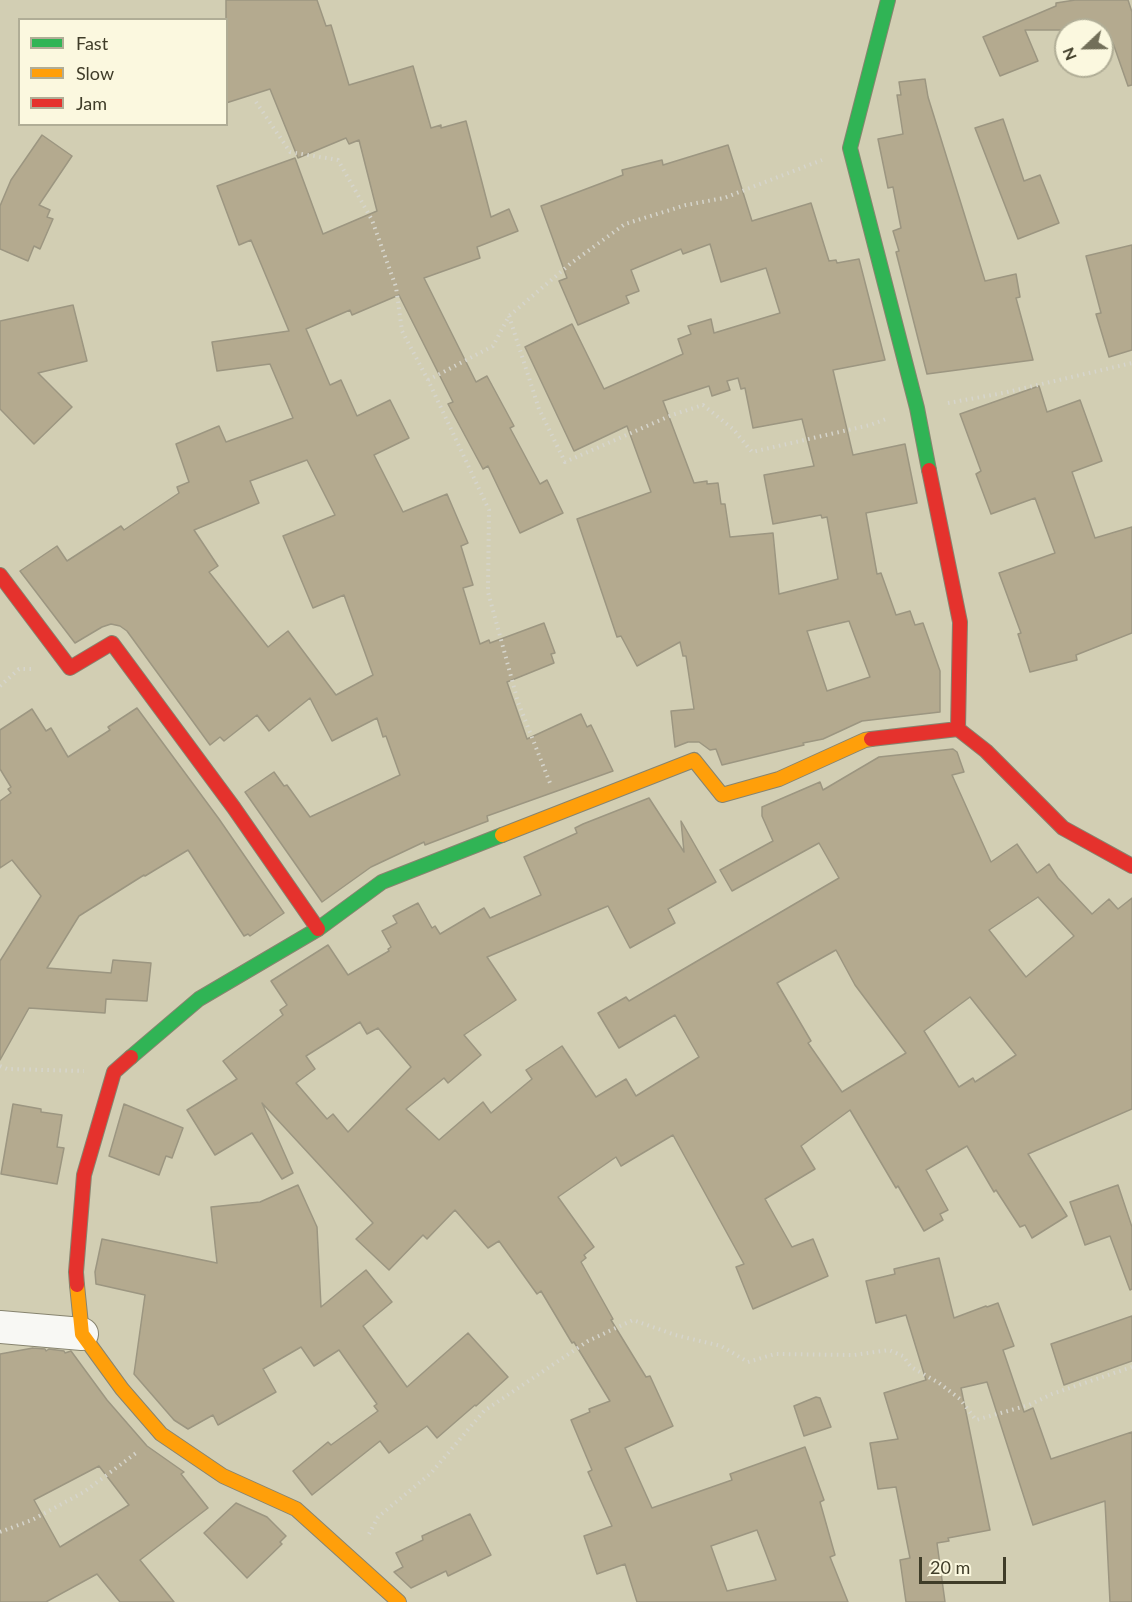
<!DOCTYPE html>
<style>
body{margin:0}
#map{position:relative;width:1132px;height:1602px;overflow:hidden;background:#d2ceb3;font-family:Lato,sans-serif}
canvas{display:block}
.legend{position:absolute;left:18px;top:18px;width:210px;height:108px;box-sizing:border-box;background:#fbf8df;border:2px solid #b0ad96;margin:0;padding:8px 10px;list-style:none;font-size:18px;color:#3f3c28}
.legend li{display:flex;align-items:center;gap:12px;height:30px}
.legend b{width:30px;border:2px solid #b0ad96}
.north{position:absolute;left:1054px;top:18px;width:60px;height:60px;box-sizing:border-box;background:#fbf8df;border:2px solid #b0ad96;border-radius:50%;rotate:248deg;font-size:16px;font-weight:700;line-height:24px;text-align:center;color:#3f3c28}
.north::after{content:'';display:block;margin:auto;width:21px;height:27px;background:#726f59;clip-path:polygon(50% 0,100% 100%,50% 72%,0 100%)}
.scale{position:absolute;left:919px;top:1557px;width:87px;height:27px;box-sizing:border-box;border:3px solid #3f3c28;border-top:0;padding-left:8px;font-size:18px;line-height:21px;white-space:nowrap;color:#3f3c28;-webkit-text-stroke:4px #fbf8df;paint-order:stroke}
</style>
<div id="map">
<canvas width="1132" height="1602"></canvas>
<ul class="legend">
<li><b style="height:8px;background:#30b455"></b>Fast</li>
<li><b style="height:8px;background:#ff9f0a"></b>Slow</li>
<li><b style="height:8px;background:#e5322d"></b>Jam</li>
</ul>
<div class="north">N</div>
<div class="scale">20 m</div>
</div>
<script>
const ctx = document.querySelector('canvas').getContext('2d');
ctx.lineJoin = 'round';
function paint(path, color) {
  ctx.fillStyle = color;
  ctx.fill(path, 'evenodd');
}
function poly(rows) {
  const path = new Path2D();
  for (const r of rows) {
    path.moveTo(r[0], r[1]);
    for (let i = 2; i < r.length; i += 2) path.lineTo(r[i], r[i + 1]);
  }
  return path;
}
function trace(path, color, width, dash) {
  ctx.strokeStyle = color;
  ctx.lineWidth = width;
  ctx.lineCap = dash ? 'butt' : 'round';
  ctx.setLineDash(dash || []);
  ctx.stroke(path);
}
const building = poly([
 [226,0,317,0,326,26,331,25,349,85,413,66,431,128,441,125,441,128,466,121,491,217,509,209,518,231,477,247,480,258,424,278,476,382,487,376,514,426,510,428,540,484,547,480,563,513,520,533,488,466,483,469,448,404,453,402,399,295,352,315,350,310,306,329,330,385,341,380,357,416,390,400,409,438,374,455,403,512,447,494,468,543,461,546,473,585,463,588,480,644,489,640,490,643,544,623,555,653,551,654,554,663,507,682,527,739,581,714,587,727,591,725,613,771,487,816,488,821,425,845,424,842,371,867,322,902,245,792,274,772,284,786,287,785,310,817,400,775,386,736,383,737,377,718,332,741,310,698,269,731,257,715,224,741,220,737,210,745,127,631,120,626,111,624,102,627,75,643,20,571,57,546,67,561,121,526,124,530,179,493,177,487,189,482,176,444,219,426,226,442,293,418,270,364,217,371,212,342,289,331,251,240,239,245,217,186,295,158,323,234,377,211,359,140,349,144,346,138,298,158,270,89,226,103,226,0],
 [307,460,335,515,283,536,313,608,344,595,373,675,336,695,288,631,268,647,209,572,218,566,194,530,259,503,250,481,307,460],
 [1075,0,1128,0,1132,12,1132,85,1128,86,1113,43,1102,45,1102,30,1025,30,1038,61,1000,76,983,37,1056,6,1056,3,1075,0],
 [925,79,928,97,985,281,1016,274,1020,297,1016,298,1033,360,927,374,896,252,899,251,893,231,901,228,893,187,888,188,878,139,903,134,897,95,901,95,899,82,925,79],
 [1003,119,1024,181,1040,175,1059,223,1018,239,975,128,1003,119],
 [42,135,72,156,39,205,50,210,47,217,53,219,40,249,34,246,28,261,0,249,0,206,11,180,42,135],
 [728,145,752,221,811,203,829,261,836,260,837,263,859,259,885,360,833,370,853,455,905,444,917,503,866,513,877,574,881,573,896,615,910,611,915,625,923,623,940,671,940,712,862,721,823,739,803,743,804,745,722,765,716,749,710,750,699,742,688,742,675,747,671,711,694,709,686,656,683,656,680,642,637,666,621,636,617,637,577,519,651,492,627,426,574,451,525,347,572,324,604,389,683,354,678,339,691,334,688,326,711,319,714,333,780,313,766,268,721,282,710,244,683,254,681,249,631,270,639,291,626,296,629,303,578,325,559,281,567,278,541,206,623,175,622,170,662,160,663,165,728,145],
 [738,378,741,389,745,388,753,428,802,419,814,466,764,475,773,524,821,515,822,518,827,517,838,579,779,594,773,533,730,537,725,504,721,504,718,483,707,484,707,481,694,483,663,401,709,386,712,396,730,390,727,381,738,378],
 [849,621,870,677,827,691,807,631,849,621],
 [1132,245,1132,350,1109,357,1096,314,1101,313,1086,256,1132,245],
 [73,305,87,361,38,373,72,407,34,444,0,409,0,321,73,305],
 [1039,386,1047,412,1080,400,1102,461,1072,472,1095,538,1132,527,1132,633,1076,655,1077,660,1030,672,1018,634,1021,633,999,573,1055,553,1035,498,991,514,976,474,981,471,960,414,1039,386],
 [137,708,219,819,284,913,250,936,248,934,244,936,188,850,145,876,144,875,79,916,47,968,111,973,113,960,151,963,147,1001,106,999,105,1013,29,1008,0,1060,0,961,41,896,12,860,0,868,0,801,11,793,8,789,11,787,0,769,0,730,32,709,46,731,51,728,68,757,110,730,108,727,137,708],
 [953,749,957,752,964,772,952,775,991,862,1017,844,1037,873,1049,864,1058,878,1092,914,1109,899,1118,909,1132,898,1132,1109,1028,1154,1067,1216,1032,1238,1025,1225,1020,1227,996,1190,994,1192,967,1146,926,1170,948,1210,940,1214,943,1220,924,1231,898,1186,896,1188,850,1110,801,1146,815,1169,765,1199,792,1247,813,1239,828,1276,753,1309,736,1267,744,1264,673,1135,621,1166,616,1157,558,1197,594,1247,584,1255,586,1258,581,1262,613,1319,611,1320,646,1377,650,1376,673,1426,625,1448,652,1508,732,1480,730,1474,805,1447,824,1500,820,1502,835,1555,830,1557,848,1602,637,1602,625,1564,597,1574,584,1536,612,1526,588,1472,592,1470,571,1420,590,1412,589,1409,610,1401,574,1342,572,1343,541,1291,537,1294,499,1241,488,1248,455,1210,427,1239,423,1235,389,1270,356,1239,373,1223,262,1103,293,1173,282,1179,252,1133,215,1155,187,1110,237,1079,223,1061,283,1015,280,1010,287,1005,271,981,328,945,348,975,389,951,388,949,391,947,382,931,397,923,393,916,418,903,432,928,435,926,440,934,484,908,490,918,541,895,524,857,577,833,575,828,583,824,649,798,684,852,681,821,716,882,668,909,675,923,630,948,608,906,487,957,516,1000,464,1035,481,1055,448,1083,444,1078,406,1109,439,1140,483,1102,491,1113,532,1079,526,1070,562,1046,596,1097,626,1079,636,1096,699,1057,675,1015,619,1048,598,1013,626,997,629,1001,839,878,819,843,732,891,720,870,773,841,762,816,762,807,820,782,823,790,879,757,953,749],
 [1038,897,1074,936,1026,977,989,930,1038,897],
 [836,950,855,985,906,1053,842,1092,808,1043,811,1041,777,983,836,950],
 [970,997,1016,1055,975,1082,973,1078,959,1087,924,1031,970,997],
 [360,1022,367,1034,378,1028,411,1067,348,1132,333,1114,327,1119,296,1083,315,1069,306,1056,360,1022],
 [757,1530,776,1580,727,1591,711,1546,757,1530],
 [13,1104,41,1109,41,1112,62,1115,57,1147,64,1148,57,1184,1,1174,13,1104],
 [124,1104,183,1128,172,1158,166,1156,159,1175,109,1156,124,1104],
 [298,1185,317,1227,321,1307,366,1270,392,1302,363,1326,407,1387,468,1333,508,1377,476,1406,475,1405,437,1438,427,1426,389,1453,380,1441,312,1495,293,1471,328,1442,331,1445,378,1411,374,1406,377,1404,339,1350,314,1366,301,1347,263,1369,276,1392,218,1425,213,1415,188,1429,174,1420,134,1374,145,1295,96,1284,95,1272,102,1239,217,1263,211,1207,260,1202,298,1185],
 [1118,1185,1132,1227,1132,1289,1130,1290,1110,1236,1085,1245,1070,1202,1118,1185],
 [939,1258,954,1318,986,1306,987,1307,998,1303,1014,1346,1003,1350,1024,1412,1033,1408,1051,1459,1132,1432,1132,1602,1110,1602,1105,1501,1033,1525,987,1382,961,1388,990,1530,948,1538,949,1541,937,1543,945,1602,906,1602,900,1560,910,1558,896,1487,878,1489,870,1443,898,1439,884,1393,926,1380,906,1315,876,1323,866,1281,895,1274,894,1269,939,1258],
 [1132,1316,1132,1361,1064,1385,1051,1344,1132,1316],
 [33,1348,45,1349,46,1351,49,1349,64,1351,65,1353,71,1351,107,1400,147,1446,184,1472,181,1474,208,1508,140,1560,174,1602,120,1602,97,1574,46,1602,0,1602,0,1354,33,1348],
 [99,1466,129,1505,60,1547,34,1500,99,1466],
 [816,1397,820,1398,831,1427,804,1436,794,1406,816,1397],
 [236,1503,267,1517,286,1536,280,1542,282,1544,247,1578,204,1533,236,1503],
 [470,1514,491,1555,448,1576,446,1571,411,1588,394,1572,403,1567,396,1553,423,1540,422,1536,470,1514]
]);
const path = poly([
 [256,102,290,152,338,160,372,220,396,287,402,331,428,380,489,510,488,592,518,702,550,783],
 [509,316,539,409,565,462,672,415,703,405,733,429,752,452,870,425,889,418],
 [428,380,493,346,509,316,570,264,625,224,686,205,724,198,822,160],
 [948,403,1003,393,1132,363],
 [0,686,19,669,32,669],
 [0,1066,7,1069,84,1071],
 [0,1532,32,1520,84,1492,136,1453],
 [369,1534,378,1517,431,1473,484,1411,588,1341,633,1320,675,1335,721,1346,748,1362,775,1354,854,1355,889,1350,903,1356,911,1367,939,1383,960,1399,976,1420,1029,1405,1052,1394,1132,1367]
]);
const street = poly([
 [0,1327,82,1334]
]);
const fast = poly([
 [888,0,850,148,917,408,929,470],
 [131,1057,199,999,318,929,382,882,502,835]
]);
const slow = poly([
 [502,835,694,760,722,795,779,779,865,740,871,739],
 [77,1285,82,1334,122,1389,161,1434,223,1476,296,1509,399,1602]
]);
const jam = poly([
 [929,470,960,622,958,729],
 [0,575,70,668,112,643,234,808,318,929],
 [871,739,958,729,986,751,1063,828,1132,866],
 [77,1285,76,1272,84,1175,114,1072,131,1057]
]);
paint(building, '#b4aa8f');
trace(building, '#9c9681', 1.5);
trace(street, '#87846f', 34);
trace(fast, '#87846f', 16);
trace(slow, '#87846f', 16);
trace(jam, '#87846f', 16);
trace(path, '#d6d5cc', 4, [1.5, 4.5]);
trace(street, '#f8f8f4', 32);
trace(fast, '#30b455', 14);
trace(slow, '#ff9f0a', 14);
trace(jam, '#e5322d', 14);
</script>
